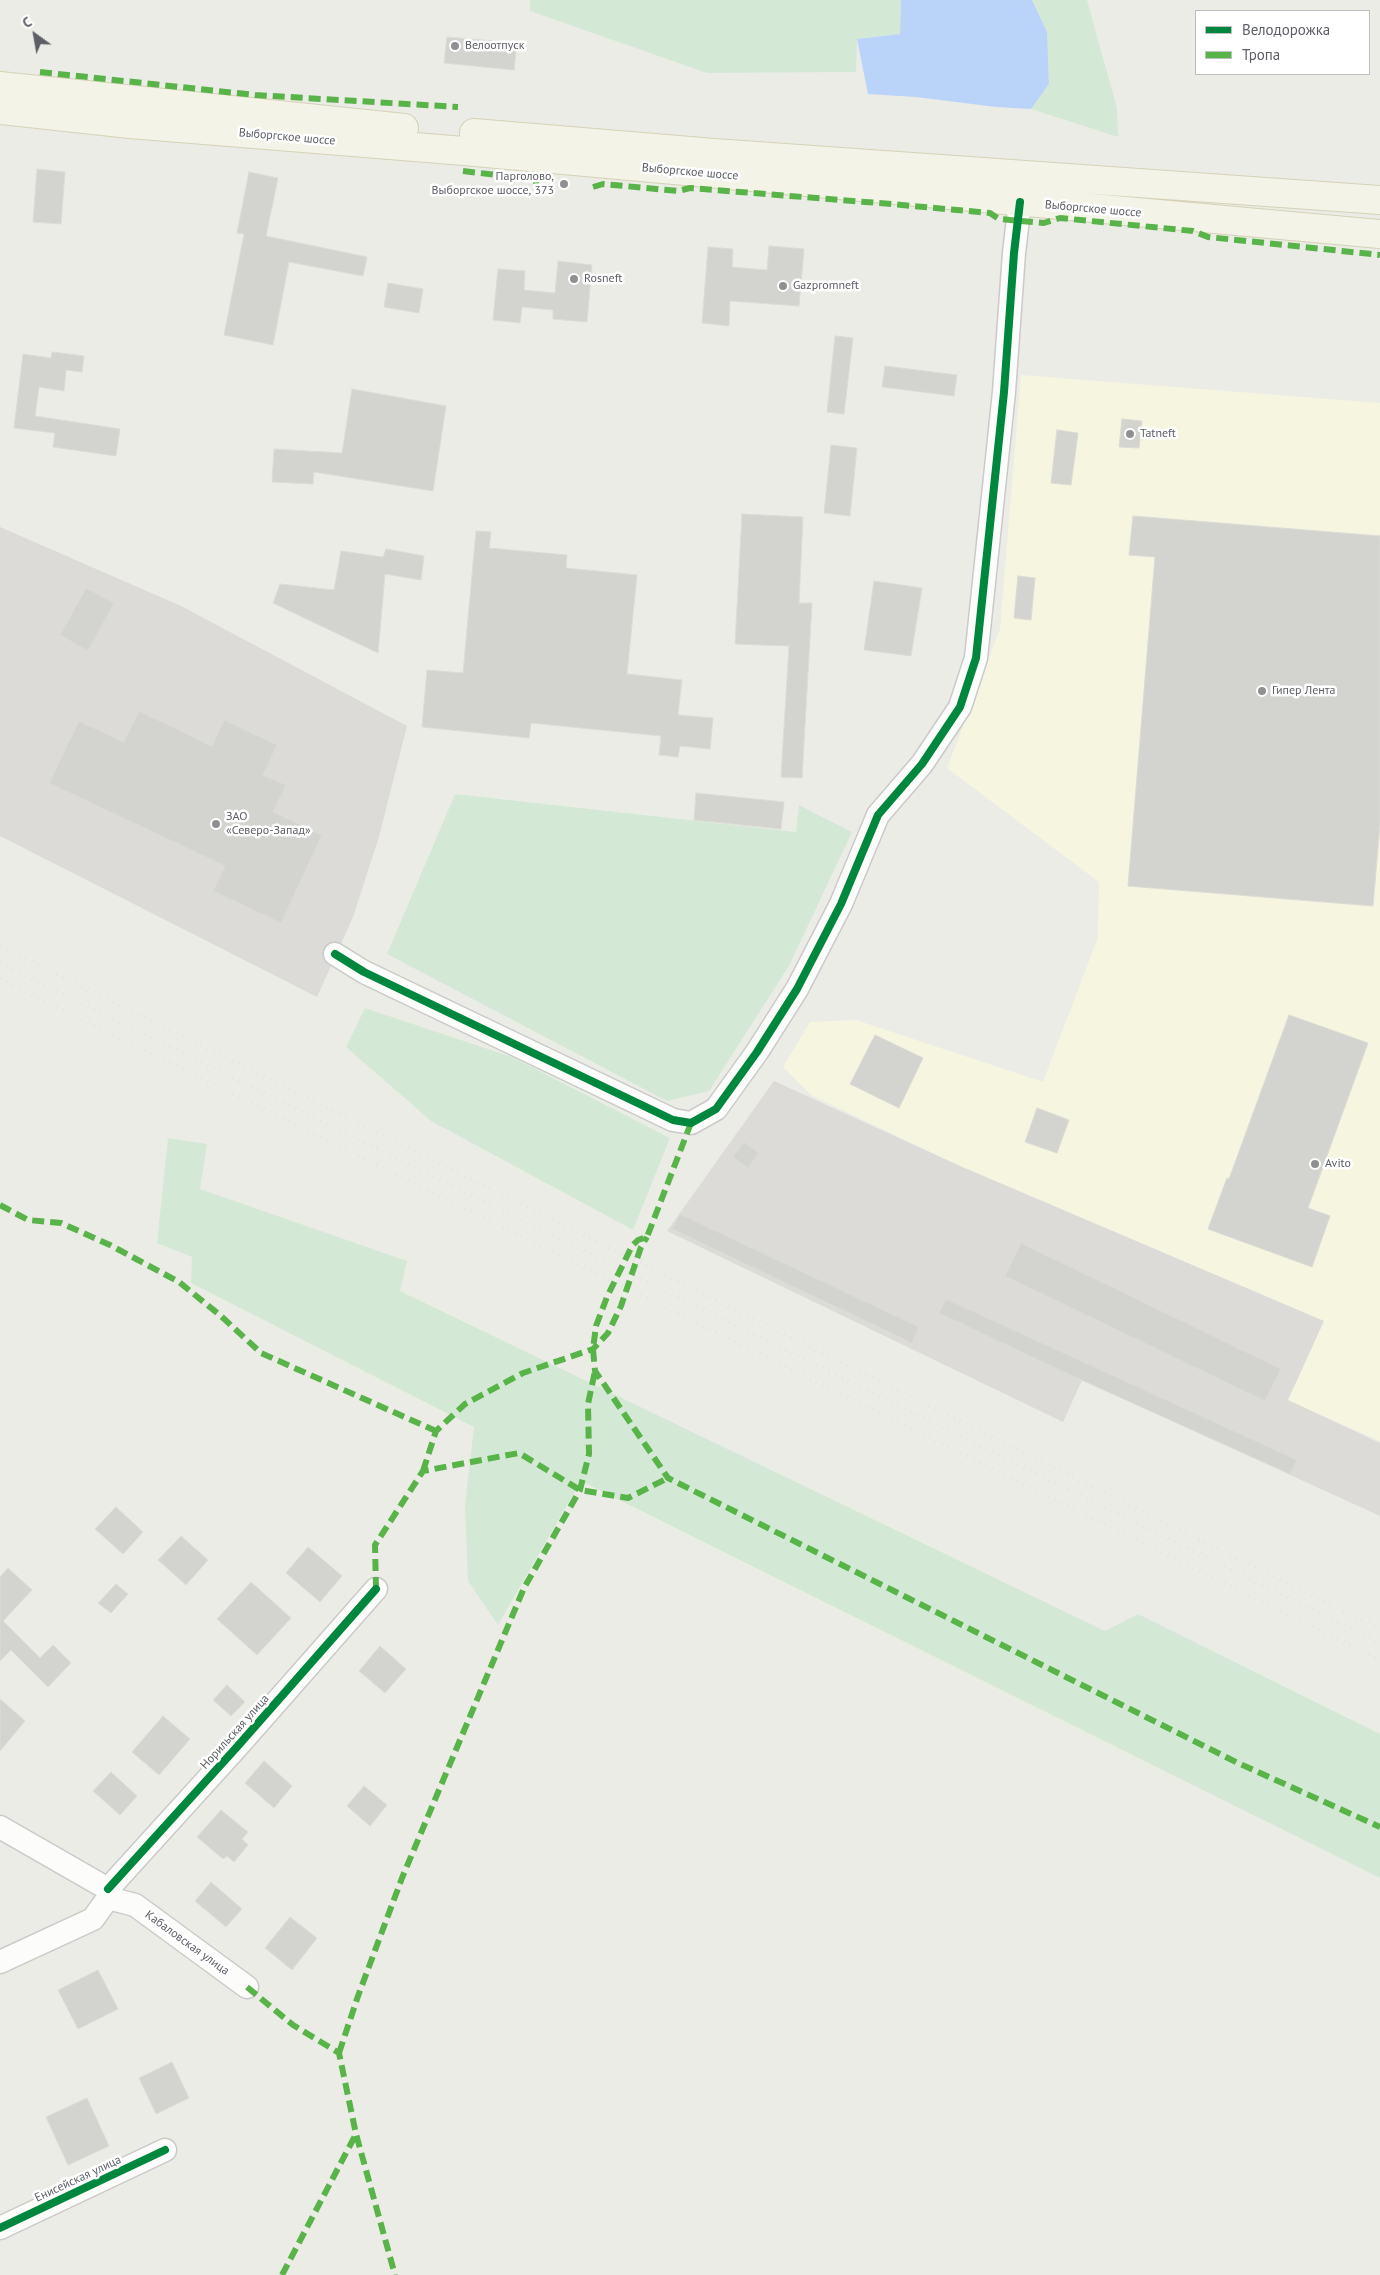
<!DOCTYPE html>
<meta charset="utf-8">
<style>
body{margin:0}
#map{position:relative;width:1380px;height:2275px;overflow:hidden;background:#ecece7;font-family:"PT Sans",sans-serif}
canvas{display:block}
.legend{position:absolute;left:1195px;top:10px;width:175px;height:65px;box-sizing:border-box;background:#fff;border:1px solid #bebfc1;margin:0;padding:6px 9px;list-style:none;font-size:15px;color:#5c5f65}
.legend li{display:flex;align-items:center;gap:10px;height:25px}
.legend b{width:25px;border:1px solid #bebfc1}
.north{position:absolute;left:10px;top:10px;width:50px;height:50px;-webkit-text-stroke:4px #fff;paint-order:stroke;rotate:328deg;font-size:14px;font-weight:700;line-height:20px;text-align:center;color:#5c5f65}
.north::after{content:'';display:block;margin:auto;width:18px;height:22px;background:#5c5f65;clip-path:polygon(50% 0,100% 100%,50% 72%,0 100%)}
</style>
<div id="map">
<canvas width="1380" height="2275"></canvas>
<ul class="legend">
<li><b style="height:6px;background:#00873e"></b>Велодорожка</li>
<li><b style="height:6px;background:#58b448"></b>Тропа</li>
</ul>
<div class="north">С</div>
</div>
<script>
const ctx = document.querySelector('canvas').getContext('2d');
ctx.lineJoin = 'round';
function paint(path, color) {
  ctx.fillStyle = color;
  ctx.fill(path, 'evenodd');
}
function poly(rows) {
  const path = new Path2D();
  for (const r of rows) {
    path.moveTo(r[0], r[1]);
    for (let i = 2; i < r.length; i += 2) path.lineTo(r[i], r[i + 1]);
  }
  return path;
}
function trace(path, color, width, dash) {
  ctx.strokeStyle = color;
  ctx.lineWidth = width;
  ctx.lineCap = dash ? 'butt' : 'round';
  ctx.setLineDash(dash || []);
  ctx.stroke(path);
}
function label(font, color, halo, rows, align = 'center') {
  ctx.font = font + ' "PT Sans",sans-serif';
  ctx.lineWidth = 5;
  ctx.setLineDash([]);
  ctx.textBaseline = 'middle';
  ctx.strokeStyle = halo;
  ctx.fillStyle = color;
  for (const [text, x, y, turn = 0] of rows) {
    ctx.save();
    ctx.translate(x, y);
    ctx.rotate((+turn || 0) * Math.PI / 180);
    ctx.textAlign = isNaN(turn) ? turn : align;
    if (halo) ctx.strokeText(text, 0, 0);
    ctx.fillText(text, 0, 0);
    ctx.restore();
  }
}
const commercial = poly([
 [1021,375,1380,403,1380,1441,1287,1400,1323,1321,960,1166,811,1095,783,1067,810,1022,856,1020,1043,1082,1098,937,1099,882,947,768,1000,629]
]);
const industrial = poly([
 [0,527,181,606,407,726,379,837,353,917,317,997,0,836],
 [774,1081,960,1166,1324,1321,1288,1400,1380,1443,1380,1516,1082,1380,1063,1422,667,1231]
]);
const green = poly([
 [530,0,901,0,900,34,857,39,856,72,707,73,530,11],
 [1032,0,1087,0,1117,108,1118,137,1031,109,1049,84,1047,32],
 [455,794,796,832,799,805,852,832,789,966,709,1091,667,1101,387,954],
 [365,1008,512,1057,670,1138,633,1230,431,1121,346,1047],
 [168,1138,207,1144,200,1189,407,1261,400,1291,1105,1631,1138,1614,1380,1734,1380,1878,581,1481,498,1625,468,1581,465,1505,474,1427,191,1283,192,1257,157,1243]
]);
const water = poly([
 [901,0,1032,0,1047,32,1049,84,1031,109,996,107,916,97,868,94,857,39,900,34]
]);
const building = poly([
 [447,37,517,43,514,70,444,63,447,37],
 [37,169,65,172,61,224,33,222,37,169],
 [249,172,278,178,266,236,367,257,363,276,289,262,273,345,224,335,244,234,237,233,249,172],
 [769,246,804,249,799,306,730,301,729,326,702,323,708,247,733,249,732,267,767,270,769,246],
 [558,261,592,265,587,322,553,319,553,310,522,307,520,323,493,320,498,269,525,271,524,290,555,293,558,261],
 [388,283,423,289,419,313,384,307,388,283],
 [835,336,853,338,844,414,827,412,835,336],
 [52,352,84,356,82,372,66,370,64,391,39,387,35,416,120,429,116,456,53,447,55,433,14,428,23,354,51,358,52,352],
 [885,366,957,375,954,396,882,387,885,366],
 [352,389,446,406,433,491,314,472,313,484,272,482,274,449,342,453,352,389],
 [1122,419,1142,421,1139,448,1119,447,1122,419],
 [1057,430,1078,433,1071,485,1051,483,1057,430],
 [831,445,857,448,850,516,824,513,831,445],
 [742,514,803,517,799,603,812,603,802,778,781,777,789,646,735,644,742,514],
 [1133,516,1380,536,1380,824,1373,906,1128,886,1155,557,1129,555,1133,516],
 [476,531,491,532,489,548,567,555,566,568,637,575,627,674,682,680,678,715,713,718,710,749,680,746,678,757,659,755,661,736,531,723,529,738,422,727,427,670,463,673,476,531],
 [386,549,424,556,421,580,385,574,378,653,273,603,280,584,334,590,341,551,383,557,386,549],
 [1018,576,1035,578,1031,620,1014,618,1018,576],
 [874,581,922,588,911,656,864,650,874,581],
 [86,588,114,603,88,651,60,635,86,588],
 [139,711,212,746,224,720,277,745,263,775,286,785,273,812,322,835,281,923,213,891,225,866,49,783,79,721,124,742,139,711],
 [696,793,784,802,781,829,694,820,696,793],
 [1289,1015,1368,1043,1308,1208,1330,1216,1312,1267,1208,1229,1227,1178,1229,1179,1289,1015],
 [875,1035,923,1058,899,1108,850,1084,875,1035],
 [1037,1108,1069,1120,1057,1153,1025,1142,1037,1108],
 [744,1142,759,1153,748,1168,733,1157,744,1142],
 [680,1214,919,1327,912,1343,672,1229,680,1214],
 [1021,1243,1281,1369,1265,1401,1005,1276,1021,1243],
 [946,1299,1297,1460,1290,1474,1066,1373,939,1313,946,1299],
 [116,1507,143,1532,123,1554,95,1529,116,1507],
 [181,1536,208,1560,186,1585,158,1560,181,1536],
 [308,1547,342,1576,320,1602,286,1573,308,1547],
 [8,1568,32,1590,3,1621,40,1658,53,1645,71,1663,48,1687,11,1650,0,1661,0,1577,8,1568],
 [251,1582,291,1618,257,1655,217,1619,251,1582],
 [116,1584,128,1594,111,1613,98,1603,116,1584],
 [380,1646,406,1669,385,1693,359,1671,380,1646],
 [227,1685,245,1702,231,1716,213,1700,227,1685],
 [0,1699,25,1721,0,1751,0,1699],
 [163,1716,190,1739,159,1775,132,1752,163,1716],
 [264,1761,292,1786,274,1808,245,1783,264,1761],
 [111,1772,137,1796,120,1815,93,1791,111,1772],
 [364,1786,387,1805,370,1826,347,1806,364,1786],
 [221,1810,248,1832,242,1839,248,1845,234,1862,227,1856,223,1859,197,1837,221,1810],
 [211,1882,242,1909,226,1927,195,1901,211,1882],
 [290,1917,317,1938,292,1970,265,1948,290,1917],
 [98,1970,118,2009,78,2029,58,1990,98,1970],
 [172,2062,189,2098,156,2114,139,2078,172,2062],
 [87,2098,109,2146,68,2165,46,2117,87,2098]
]);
const street = poly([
 [335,954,364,972,673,1120,691,1123,716,1109,757,1052,797,989,841,904,878,815,922,764,960,707,976,658,1004,392,1014,253,1020,202],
 [0,1827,108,1889,108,1898],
 [108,1889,236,1748,376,1589],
 [108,1898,135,1905,247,1987],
 [0,1962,93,1919,108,1898],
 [0,2228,165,2150]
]);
const primary = poly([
 [0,86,404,128],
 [0,110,130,124,464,151,1380,234],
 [474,133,714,153,1380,200]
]);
const rail = poly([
 [0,946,1380,1629],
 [0,963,1380,1643],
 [0,979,1380,1660]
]);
const quiet = poly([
 [40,72,255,95,458,107],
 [463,171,530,179,539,183],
 [593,187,603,184,678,191,690,188,891,204,990,213,999,219,1044,223,1060,218,1193,231,1208,237,1380,255],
 [691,1123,647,1237,638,1240,632,1246,607,1297,596,1326,593,1349,595,1371,668,1478,1238,1763,1380,1827],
 [0,1205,28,1220,61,1223,110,1245,179,1282,221,1316,261,1353,436,1431],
 [423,1471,436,1431,465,1404,523,1373,593,1349,608,1333,621,1306,641,1247,647,1237],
 [376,1589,375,1545,423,1471,519,1453,580,1490,628,1498,668,1478],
 [247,1987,293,2025,339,2053,356,2134,395,2275],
 [339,2053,358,1996,402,1878,524,1588,580,1490,589,1454,588,1404,595,1371],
 [282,2275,356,2134]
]);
const cycleway = poly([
 [335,954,364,972,673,1120,691,1123,716,1109,757,1052,797,989,841,904,878,815,922,764,960,707,976,658,1004,392,1014,253,1020,202],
 [108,1889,236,1748,376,1589],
 [0,2228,165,2150]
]);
const markers = [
 [455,46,5,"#8e9092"],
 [564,184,5,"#8e9092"],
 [574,279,5,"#8e9092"],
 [783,286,5,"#8e9092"],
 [1130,434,5,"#8e9092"],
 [1262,691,5,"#8e9092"],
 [216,824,5,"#8e9092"],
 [1315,1164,5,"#8e9092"]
];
const poiNames = [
 ["Велоотпуск",465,46],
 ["Парголово,",554,177,"right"],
 ["Выборгское шоссе, 373",554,191,"right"],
 ["Rosneft",584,279],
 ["Gazpromneft",793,286],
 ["Tatneft",1140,434],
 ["Гипер Лента",1272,691],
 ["ЗАО",226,817],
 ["«Северо-Запад»",226,831],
 ["Avito",1325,1164]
];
const streetNames = [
 ["Выборгское шоссе",287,137,5],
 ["Выборгское шоссе",690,172,5],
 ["Выборгское шоссе",1093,209,5],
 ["Норильская улица",235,1732,-48],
 ["Кабаловская улица",187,1943,36],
 ["Енисейская улица",78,2179,-25]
];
paint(commercial, '#f6f5e0');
paint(industrial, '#dcdbd7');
paint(green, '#d4e9d5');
paint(water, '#bad3f8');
paint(building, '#d3d3d0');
trace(building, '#dcdcd6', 1);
trace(street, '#c9cac9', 25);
trace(primary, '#d5d2b4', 30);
trace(street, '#fcfcfb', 22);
trace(primary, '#f3f3e8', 28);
trace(rail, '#e4e4e4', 4, [1, 6]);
trace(quiet, '#58b448', 6, [12, 6]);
trace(cycleway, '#00873e', 8);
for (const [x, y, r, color] of markers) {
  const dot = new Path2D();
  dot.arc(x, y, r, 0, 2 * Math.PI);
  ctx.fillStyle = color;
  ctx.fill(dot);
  trace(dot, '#fff', 2);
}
label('12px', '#5c5f65', '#fff', poiNames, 'left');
label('12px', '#5c5f65', '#fff', streetNames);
</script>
